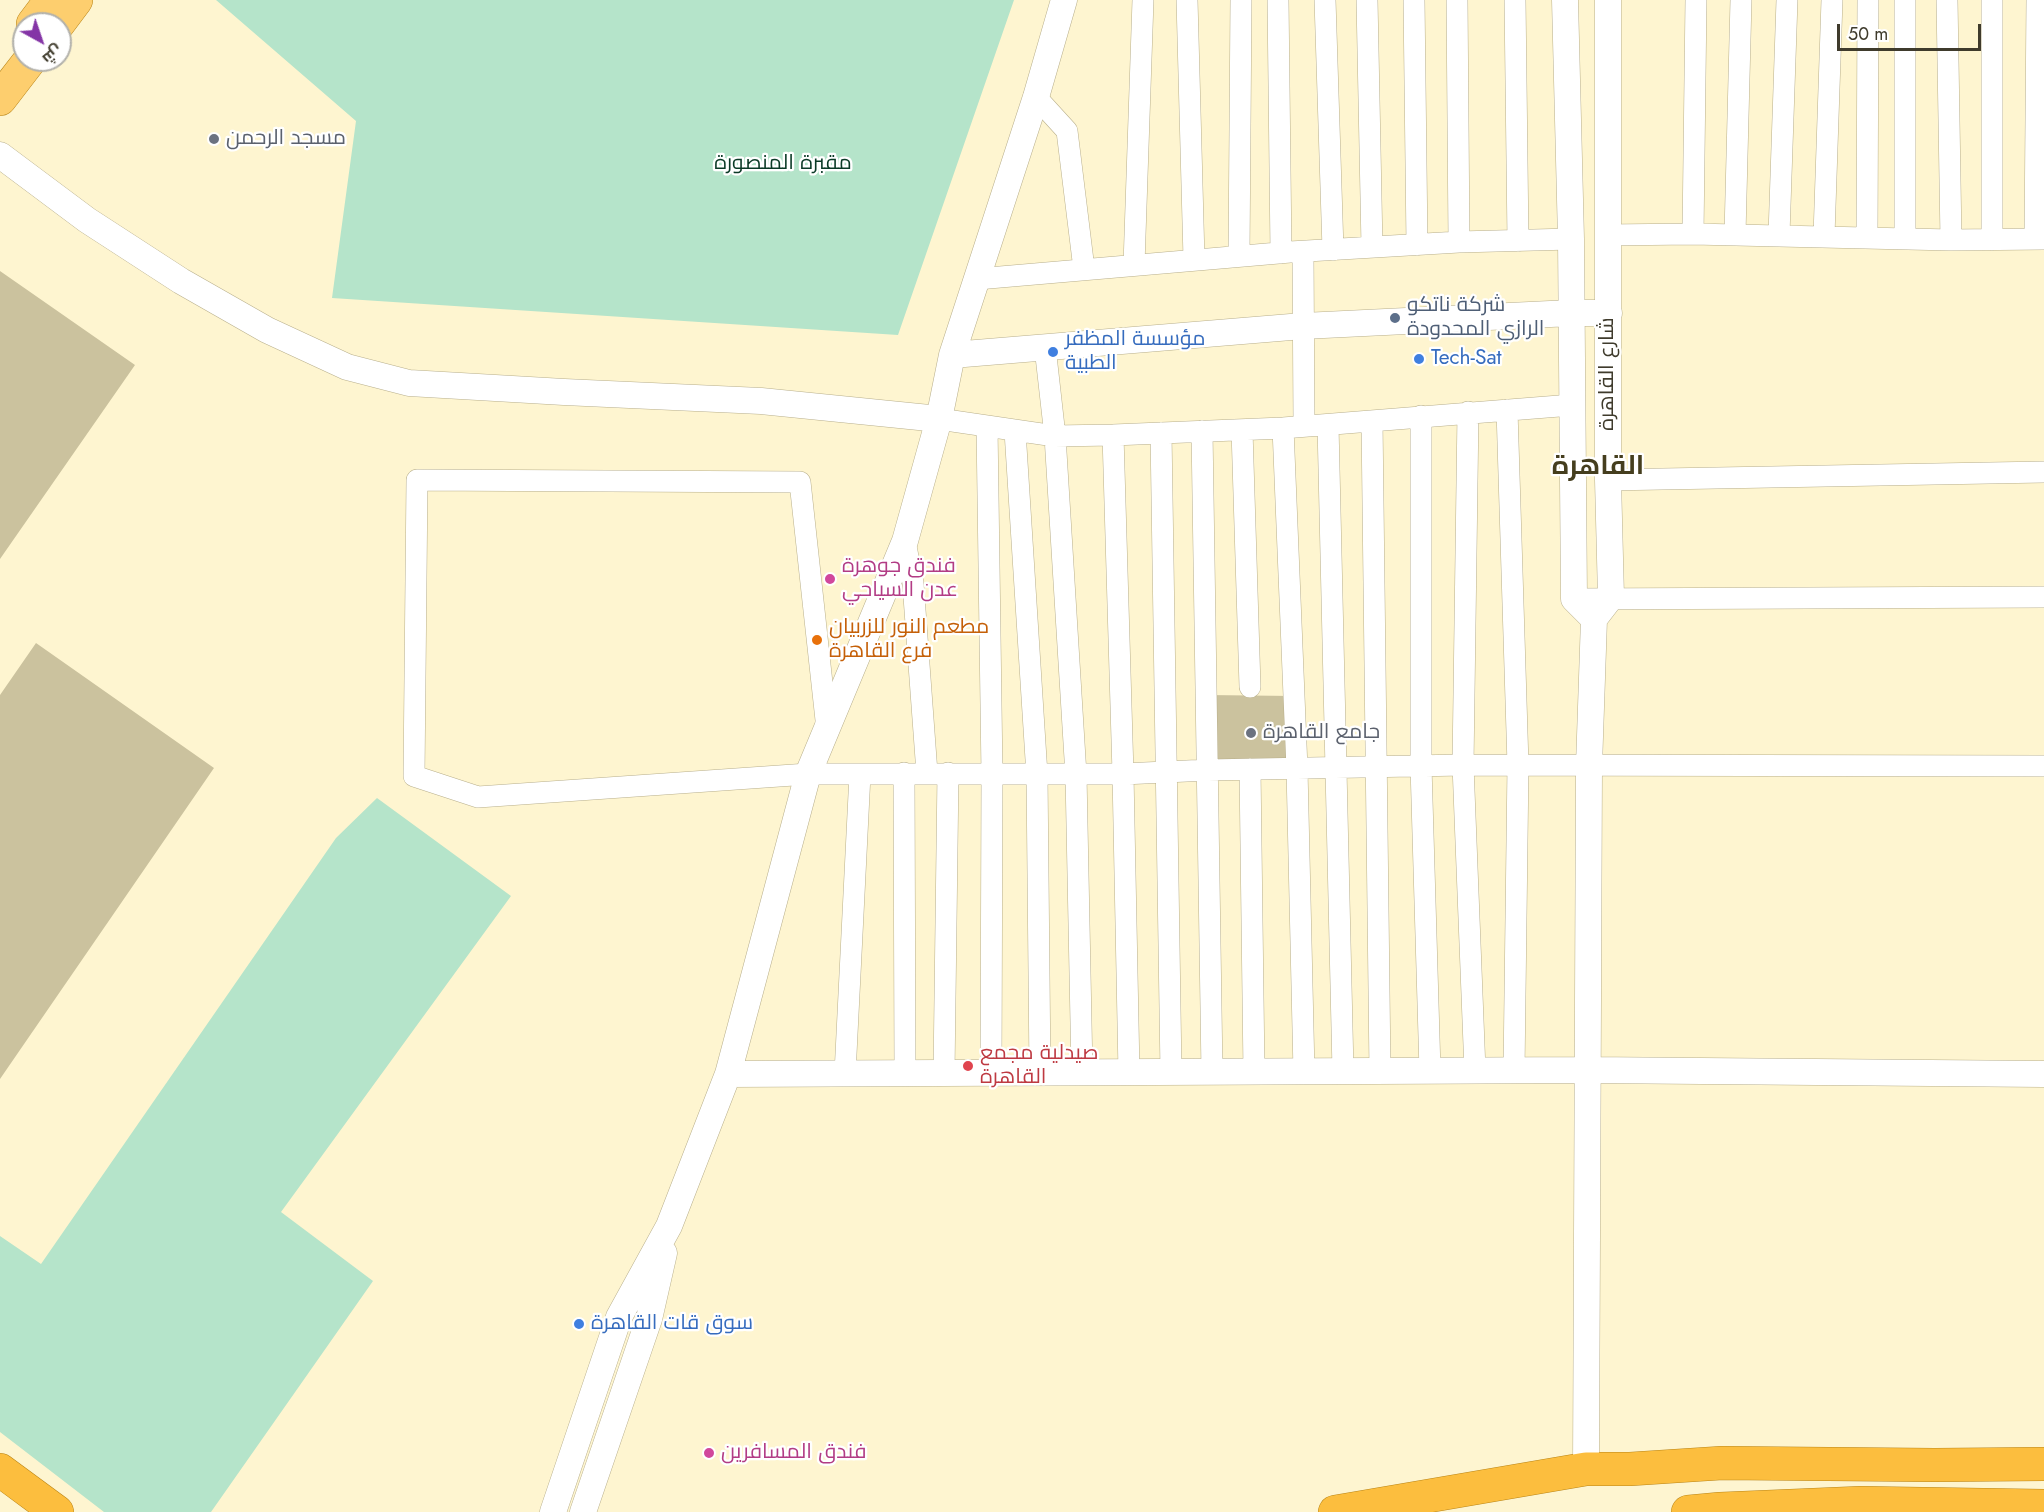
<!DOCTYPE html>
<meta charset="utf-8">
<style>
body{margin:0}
#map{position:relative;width:2044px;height:1512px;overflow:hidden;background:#fef5d0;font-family:Jost,Cairo,sans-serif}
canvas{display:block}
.north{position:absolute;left:12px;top:12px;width:60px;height:60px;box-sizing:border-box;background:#fff;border:2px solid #b2b1ab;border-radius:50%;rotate:140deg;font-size:16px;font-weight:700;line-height:24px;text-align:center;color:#3f3b2c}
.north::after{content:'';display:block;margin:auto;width:21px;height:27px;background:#8435a6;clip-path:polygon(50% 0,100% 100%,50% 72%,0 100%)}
.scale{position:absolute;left:1837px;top:24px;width:144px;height:27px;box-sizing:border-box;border:3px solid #3f3b2c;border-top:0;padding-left:8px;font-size:18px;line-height:21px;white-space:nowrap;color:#3f3b2c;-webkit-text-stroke:4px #fff;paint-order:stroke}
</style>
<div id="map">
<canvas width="2044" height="1512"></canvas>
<div class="north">ش</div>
<div class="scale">50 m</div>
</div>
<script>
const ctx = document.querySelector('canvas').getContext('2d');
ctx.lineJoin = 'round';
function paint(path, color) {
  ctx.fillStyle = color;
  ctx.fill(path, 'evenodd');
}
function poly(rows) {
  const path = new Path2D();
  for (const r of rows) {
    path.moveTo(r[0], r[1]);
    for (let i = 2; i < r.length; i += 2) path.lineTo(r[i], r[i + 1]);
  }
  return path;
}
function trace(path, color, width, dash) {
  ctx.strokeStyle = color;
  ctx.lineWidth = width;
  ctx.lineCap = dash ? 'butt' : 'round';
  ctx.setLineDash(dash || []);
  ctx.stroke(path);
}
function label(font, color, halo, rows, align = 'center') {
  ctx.font = font + ' Jost,Cairo,sans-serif';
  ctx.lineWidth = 4.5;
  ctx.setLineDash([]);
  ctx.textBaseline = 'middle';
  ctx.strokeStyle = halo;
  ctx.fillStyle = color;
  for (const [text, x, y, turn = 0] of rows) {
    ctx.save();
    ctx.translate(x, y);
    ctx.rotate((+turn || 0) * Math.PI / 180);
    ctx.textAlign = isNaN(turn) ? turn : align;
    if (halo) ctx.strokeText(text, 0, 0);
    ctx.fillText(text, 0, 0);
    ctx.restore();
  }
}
const green = poly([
 [216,0,1014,0,898,335,332,298,356,121],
 [377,798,511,896,281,1212,373,1281,211,1512,104,1512,0,1432,0,1236,41,1264,336,838]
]);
const building = poly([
 [0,271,135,365,0,559],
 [36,643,214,768,0,1079,0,695],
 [1207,695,1293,696,1297,769,1208,770]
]);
const minor = poly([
 [1187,0,1194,259],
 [1278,0,1281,253],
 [1325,0,1333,250],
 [1367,0,1372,247],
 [1414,0,1417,245],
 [1457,0,1459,242],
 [1515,0,1518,241],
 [1905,0,1905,239],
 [1947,0,1951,240],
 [1992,0,1992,240],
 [1036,97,1067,131,1084,269],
 [1693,234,1696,0],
 [1735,234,1741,0],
 [1607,235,1693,234,1951,240,2044,239],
 [1779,235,1787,0],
 [1824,236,1832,0],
 [1867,238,1868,0],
 [2035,239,2037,0],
 [1303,252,1304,426],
 [1239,256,1241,0],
 [1134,265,1143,0],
 [977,279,1290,252,1459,242,1571,239],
 [1045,347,1055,436,1076,775,1082,1072],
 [1507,410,1518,765,1514,1071],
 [1468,412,1463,765,1475,1071],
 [1421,416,1421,766,1430,1071],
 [939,419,1055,436,1113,435,1283,428,1572,405],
 [1372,421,1380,1071],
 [1328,425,1343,1071],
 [987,426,992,774,991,1073],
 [1283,428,1297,769,1304,1072],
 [1242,430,1250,687],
 [1015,431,1037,775,1040,1073],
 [1202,431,1212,1072],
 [1161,433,1171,1072],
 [1113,435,1123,774,1129,1072],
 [1608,480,2044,472],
 [905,541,913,583,927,773],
 [1574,599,2044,597],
 [827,729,800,482,417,480,414,776,478,797,808,774,1123,774,1208,770,1463,765,2044,766],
 [1250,769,1254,1072],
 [904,773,905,1073],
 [944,1073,948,773],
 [845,1074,860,774]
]);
const tertiary = poly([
 [1565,0,1571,239,1574,599,1594,619],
 [0,155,87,220,181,281,267,330,347,367,409,383,564,392,761,401,939,419],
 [952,355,1303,326,1571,313,1609,313],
 [1594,619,1611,597,1608,480,1608,0],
 [728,1074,1588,1070,2044,1074],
 [1586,1469,1589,766,1594,619],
 [553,1512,619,1317,669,1226,728,1074,808,774,905,541,939,419,952,355,1036,97,1064,0],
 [583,1512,649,1319,664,1253]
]);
const primary = poly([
 [33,24,51,0],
 [58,24,76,0],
 [0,99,30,60]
]);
const trunk = poly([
 [0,1470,57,1512],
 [1335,1512,1586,1469,1630,1469,1722,1463,1935,1465,2044,1464],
 [1688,1512,1720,1509,1861,1503,2044,1506]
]);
const markers = [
 [214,139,6,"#6b7280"],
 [1395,318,6,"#5c6f8a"],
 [1053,352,6,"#3f7fe0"],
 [1419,359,6,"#3f7fe0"],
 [830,579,6,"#d1479c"],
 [817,640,6,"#e8710a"],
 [1251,733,6,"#6b7280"],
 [968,1066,6,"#e0444e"],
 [579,1324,6,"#3f7fe0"],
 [709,1453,6,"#d1479c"]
];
const worshipNames = [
 ["مسجد الرحمن",226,139],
 ["جامع القاهرة",1263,733]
];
const parkNames = [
 ["مقبرة المنصورة",783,164]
];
const serviceNames = [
 ["شركة ناتكو",1407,306],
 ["الرازي المحدودة",1407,330]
];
const shopNames = [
 ["مؤسسة المظفر",1065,340],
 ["الطبية",1065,364],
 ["Tech-Sat",1431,359],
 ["سوق قات القاهرة",591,1324]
];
const streetNames = [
 ["شارع القاهرة",1608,374,-90]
];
const hotelNames = [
 ["فندق جوهرة",842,567],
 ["عدن السياحي",842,591],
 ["فندق المسافرين",721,1453]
];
const foodNames = [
 ["مطعم النور للزربيان",829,628],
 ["فرع القاهرة",829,652]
];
const healthNames = [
 ["صيدلية مجمع",980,1054],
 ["القاهرة",980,1078]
];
const districtNames = [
 ["القاهرة",1598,467]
];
paint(green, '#b5e4ca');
paint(building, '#cbc29e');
trace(minor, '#b8af8c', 22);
trace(tertiary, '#b8af8c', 27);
trace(primary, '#b98518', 34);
trace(trunk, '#b98518', 34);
trace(minor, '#fff', 21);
trace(tertiary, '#fff', 26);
trace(primary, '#fdce6e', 33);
trace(trunk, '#fcbe3e', 33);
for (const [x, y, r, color] of markers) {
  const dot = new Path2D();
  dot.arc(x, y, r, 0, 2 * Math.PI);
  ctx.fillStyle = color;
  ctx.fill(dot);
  trace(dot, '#fff', 2);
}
label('21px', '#5b616d', '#fff', worshipNames, 'left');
label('21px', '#0a3a26', '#fff', parkNames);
label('21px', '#4e5e75', '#fff', serviceNames, 'left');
label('21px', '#366cbe', '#fff', shopNames, 'left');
label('21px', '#3f3b2c', '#fff', streetNames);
label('21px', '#b23c85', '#fff', hotelNames, 'left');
label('21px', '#c56008', '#fff', foodNames, 'left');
label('21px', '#be3a42', '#fff', healthNames, 'left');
label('bold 27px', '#453e1e', '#fff', districtNames);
</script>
